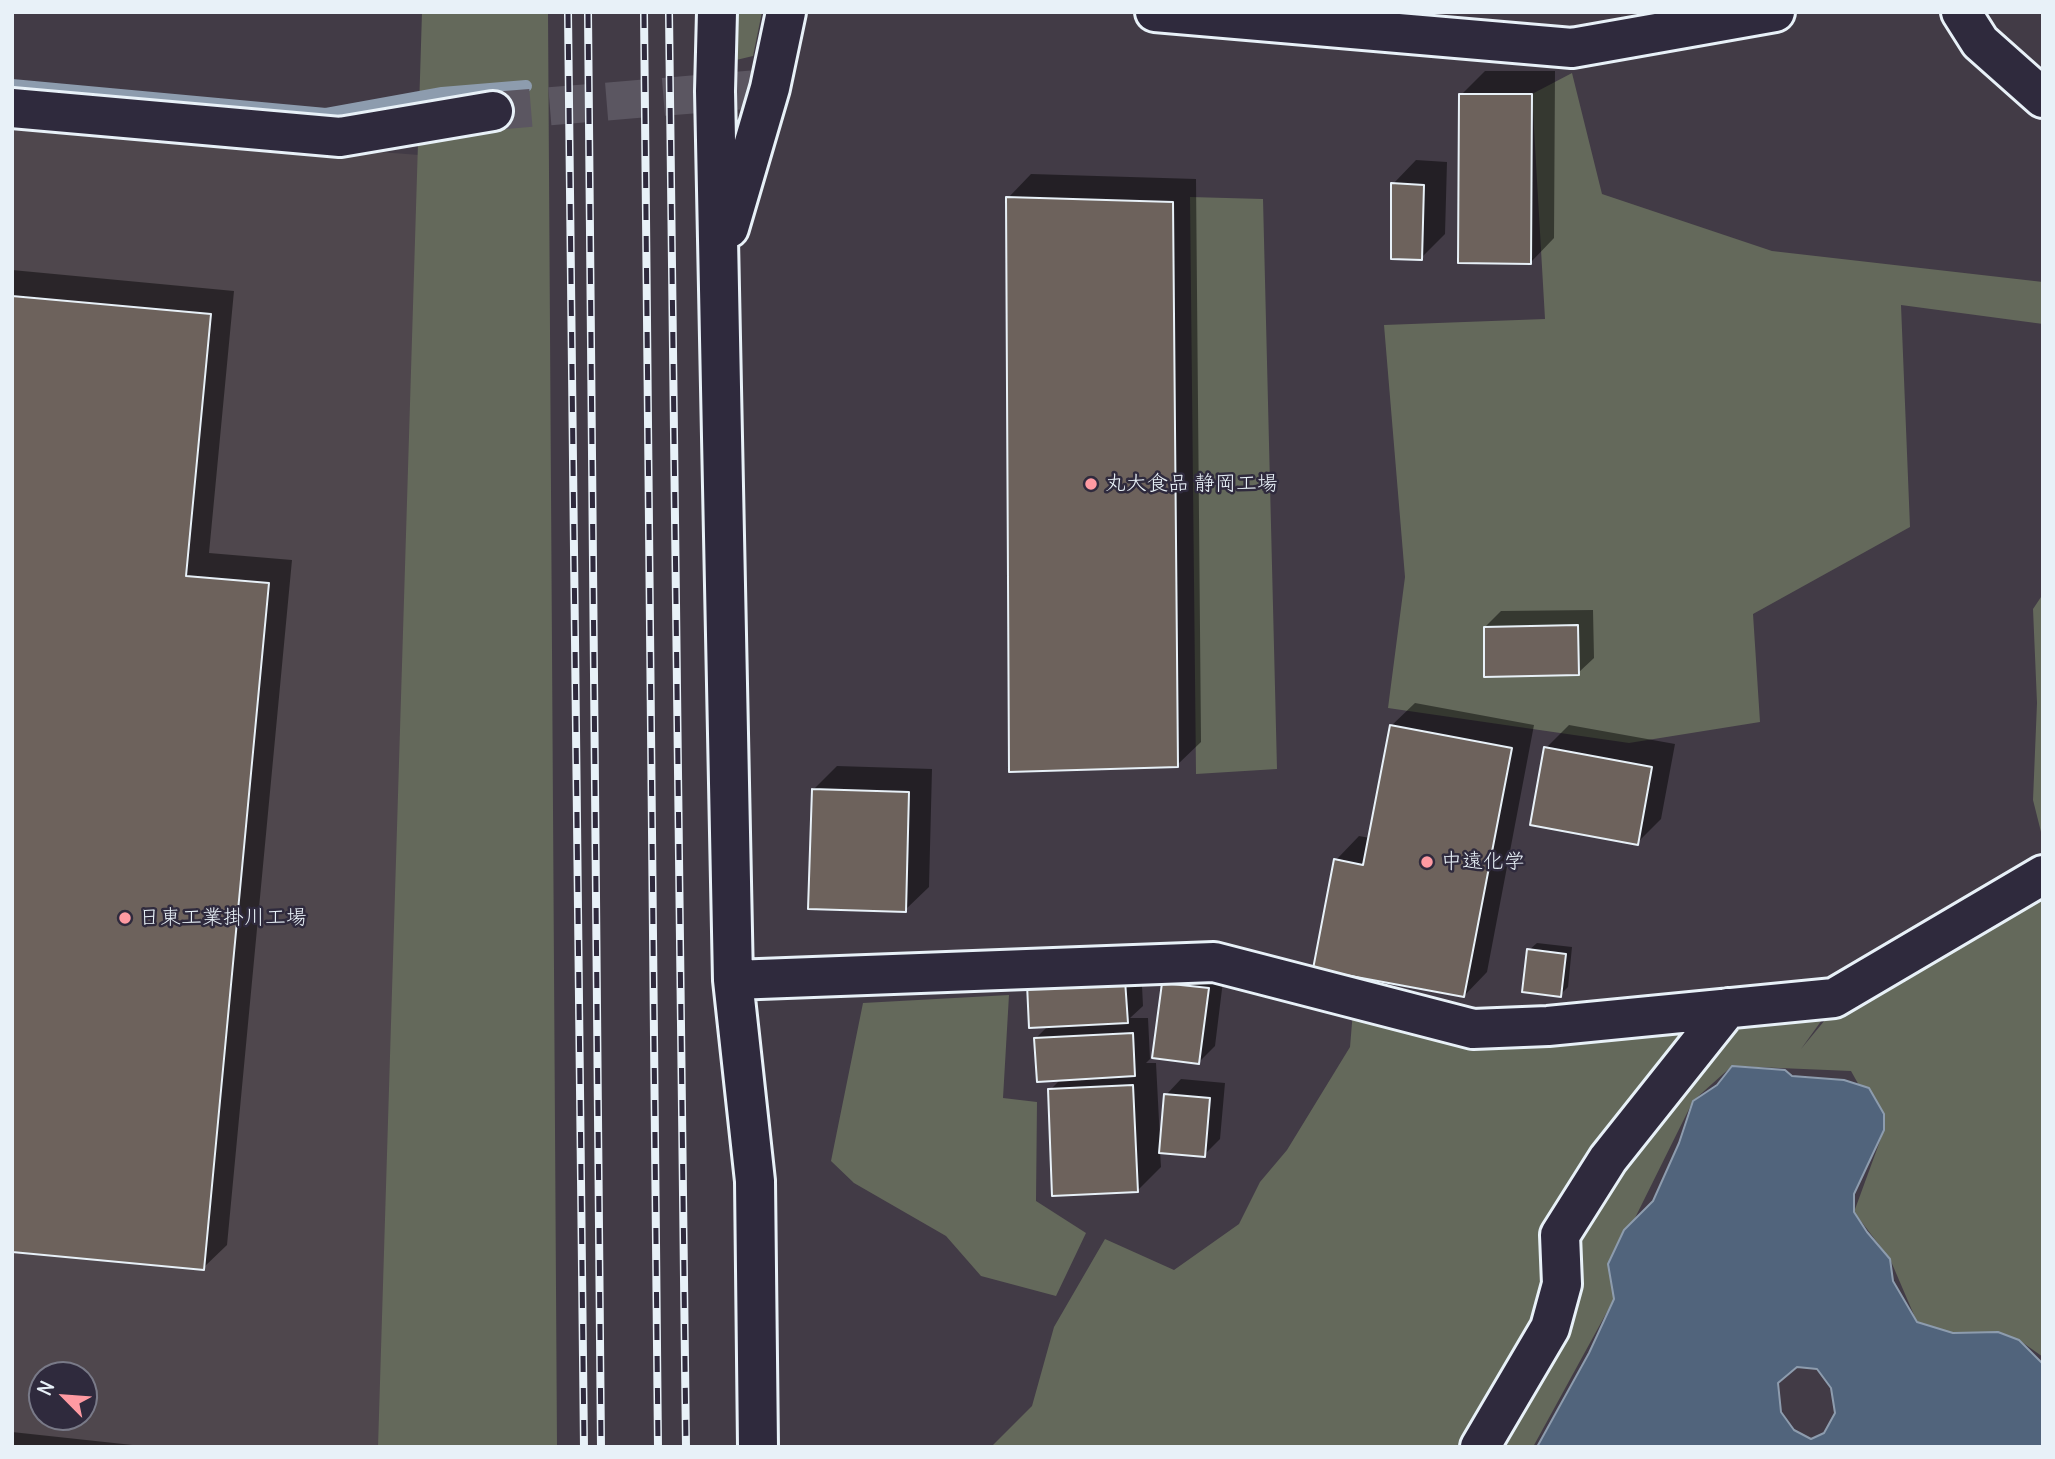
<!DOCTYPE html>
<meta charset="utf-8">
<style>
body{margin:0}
#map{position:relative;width:2055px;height:1459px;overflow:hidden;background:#423b46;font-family:Delius,sans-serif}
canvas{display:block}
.frame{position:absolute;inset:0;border:14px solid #e8f1f8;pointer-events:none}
.north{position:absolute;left:28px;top:1361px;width:70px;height:70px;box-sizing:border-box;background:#2f2a3d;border:2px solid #797a88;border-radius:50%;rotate:295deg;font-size:19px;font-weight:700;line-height:28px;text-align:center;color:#e8f1f8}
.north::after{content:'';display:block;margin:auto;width:24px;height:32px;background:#ff9aa2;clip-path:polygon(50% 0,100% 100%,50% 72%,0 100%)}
</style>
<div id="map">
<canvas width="2055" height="1459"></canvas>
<div class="frame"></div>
<div class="north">N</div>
</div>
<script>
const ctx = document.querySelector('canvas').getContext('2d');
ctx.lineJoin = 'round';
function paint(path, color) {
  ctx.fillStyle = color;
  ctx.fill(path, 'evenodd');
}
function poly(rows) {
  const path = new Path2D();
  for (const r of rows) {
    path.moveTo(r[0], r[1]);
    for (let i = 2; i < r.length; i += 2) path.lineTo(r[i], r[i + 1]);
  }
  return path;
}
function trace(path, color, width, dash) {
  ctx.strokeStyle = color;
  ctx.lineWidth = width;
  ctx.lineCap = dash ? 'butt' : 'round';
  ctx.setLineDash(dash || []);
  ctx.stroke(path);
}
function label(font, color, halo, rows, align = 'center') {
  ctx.font = font + ' Delius,"Klee One",sans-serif';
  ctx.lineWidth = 5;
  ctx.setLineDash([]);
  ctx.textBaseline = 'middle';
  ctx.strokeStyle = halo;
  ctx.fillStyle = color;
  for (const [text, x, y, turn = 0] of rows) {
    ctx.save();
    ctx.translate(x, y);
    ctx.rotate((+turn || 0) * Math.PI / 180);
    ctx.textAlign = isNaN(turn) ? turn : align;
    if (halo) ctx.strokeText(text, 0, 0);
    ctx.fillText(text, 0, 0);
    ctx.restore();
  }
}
const built = poly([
 [12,124,472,159,479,1447,12,1447],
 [42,1375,84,1375,84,1417,42,1417]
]);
const green = poly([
 [422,12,548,12,557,1447,378,1447],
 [734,12,762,12,753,56,732,61],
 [1572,73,1602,194,1772,251,2043,282,2043,324,1901,305,1910,527,1753,614,1760,722,1629,743,1388,708,1405,577,1384,325,1545,319,1532,94],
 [1190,197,1263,199,1277,769,1196,774],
 [2043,594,2043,840,2033,800,2037,703,2033,609],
 [2043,875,2043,1357,2019,1340,1953,1333,1917,1322,1890,1259,1854,1212,1884,1130,1851,1071,1732,1066,1693,1101,1634,1220,1613,1254,1614,1299,1533,1447,991,1447,1032,1406,1054,1327,1105,1239,1174,1270,1239,1224,1260,1182,1287,1150,1350,1047,1353,1011,1475,1035,1832,1006,1801,1049,1854,985],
 [1009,995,1003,1098,1037,1102,1036,1201,1086,1233,1056,1296,981,1276,946,1236,854,1183,831,1161,863,1003]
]);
const water = poly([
 [1732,1066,1785,1070,1792,1076,1844,1080,1869,1088,1884,1114,1884,1130,1854,1194,1854,1212,1867,1232,1890,1259,1893,1281,1917,1322,1953,1333,1998,1332,2019,1340,2043,1364,2043,1447,1537,1447,1589,1353,1614,1299,1608,1264,1624,1230,1653,1201,1679,1143,1693,1101,1717,1085,1732,1066],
 [1797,1367,1817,1369,1831,1388,1835,1413,1824,1433,1811,1439,1794,1430,1781,1412,1778,1383,1797,1367]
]);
const shadow = poly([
 [1485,71,1555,71,1554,238,1531,262,1461,95],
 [1416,160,1447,162,1445,234,1421,258,1393,184],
 [1031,174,1196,179,1201,742,1177,765,1008,198],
 [12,270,234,291,209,553,292,560,227,1245,203,1268,12,1250],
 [1593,610,1594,658,1578,673,1485,627,1501,611],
 [1415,703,1534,725,1487,972,1464,996,1336,860,1359,836,1370,838,1391,726],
 [1569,725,1675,744,1661,819,1637,843,1546,748],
 [837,766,932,769,929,887,905,910,813,790],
 [1537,943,1572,947,1568,987,1560,995,1529,950],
 [1141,965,1143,1006,1130,1018,1148,1018,1150,1059,1146,1063,1156,1063,1160,1140,1162,1140,1166,1095,1181,1079,1225,1083,1220,1139,1204,1155,1160,1151,1161,1167,1137,1191,1050,1090,1061,1079,1036,1038,1049,1025],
 [1179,968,1224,973,1215,1046,1199,1062,1163,983],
 [12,1432,151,1447,12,1447]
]);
const stream = poly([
 [12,85,326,114,442,93,526,86]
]);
const building = poly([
 [1459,94,1532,94,1531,264,1458,263,1459,94],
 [1391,183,1424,185,1422,260,1391,259,1391,183],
 [1006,197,1173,202,1178,767,1009,772,1006,197],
 [12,296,211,314,186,576,269,583,204,1270,12,1252,12,296],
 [1578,625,1579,675,1484,677,1484,627,1578,625],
 [1390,725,1512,748,1464,997,1313,969,1334,859,1363,865,1390,725],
 [1544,747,1652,767,1638,845,1530,825,1544,747],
 [812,789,909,792,906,912,808,909,812,789],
 [1527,949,1566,954,1561,997,1522,992,1527,949],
 [1125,980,1128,1023,1029,1028,1027,984,1125,980],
 [1162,983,1209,988,1199,1064,1152,1058,1162,983],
 [1133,1033,1135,1076,1037,1082,1034,1038,1133,1033],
 [1133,1085,1138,1192,1052,1196,1048,1089,1133,1085],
 [1164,1094,1210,1098,1205,1157,1159,1153,1164,1094]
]);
const minorTunnel = poly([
 [493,111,770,88]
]);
const minor = poly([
 [717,12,715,91,733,980,755,1181,758,1447],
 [1155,12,1572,48,1775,12],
 [1961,12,1980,42,2043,98],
 [12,108,340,137,493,111],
 [729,228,770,88,786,12],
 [733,980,1214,962,1473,1029,1548,1026,1834,998,2043,875],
 [1480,1447,1550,1328,1562,1284,1560,1235,1608,1159,1728,1008]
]);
const rail = poly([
 [568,12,584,1447],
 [588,12,601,1447],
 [644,12,658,1447],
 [669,12,686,1447]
]);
const markers = [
 [1091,484,7,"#ff9aa2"],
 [1427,862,7,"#ff9aa2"],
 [125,918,7,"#ff9aa2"]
];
const poiNames = [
 ["丸大食品 静岡工場",1105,484],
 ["中遠化学",1441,862],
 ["日東工業掛川工場",139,918]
];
paint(built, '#4f474d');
paint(green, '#64695b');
paint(water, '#51647c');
trace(water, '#8d9cae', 2);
paint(shadow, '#0007');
trace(stream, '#8d9cae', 12);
paint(building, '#6d625c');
trace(building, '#e8f1f8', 2);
trace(minorTunnel, '#5b5661', 38, [38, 19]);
trace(minor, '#e8f1f8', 44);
trace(minor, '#2f2a3d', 38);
trace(rail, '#e8f1f8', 8);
trace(rail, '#2f2a3d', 5, [16]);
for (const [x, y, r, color] of markers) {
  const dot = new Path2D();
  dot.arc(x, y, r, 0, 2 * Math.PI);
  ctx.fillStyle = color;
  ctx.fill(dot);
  trace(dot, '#2f2a3d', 2.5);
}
label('21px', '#e8f1f8', '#2f2a3d', poiNames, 'left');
</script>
